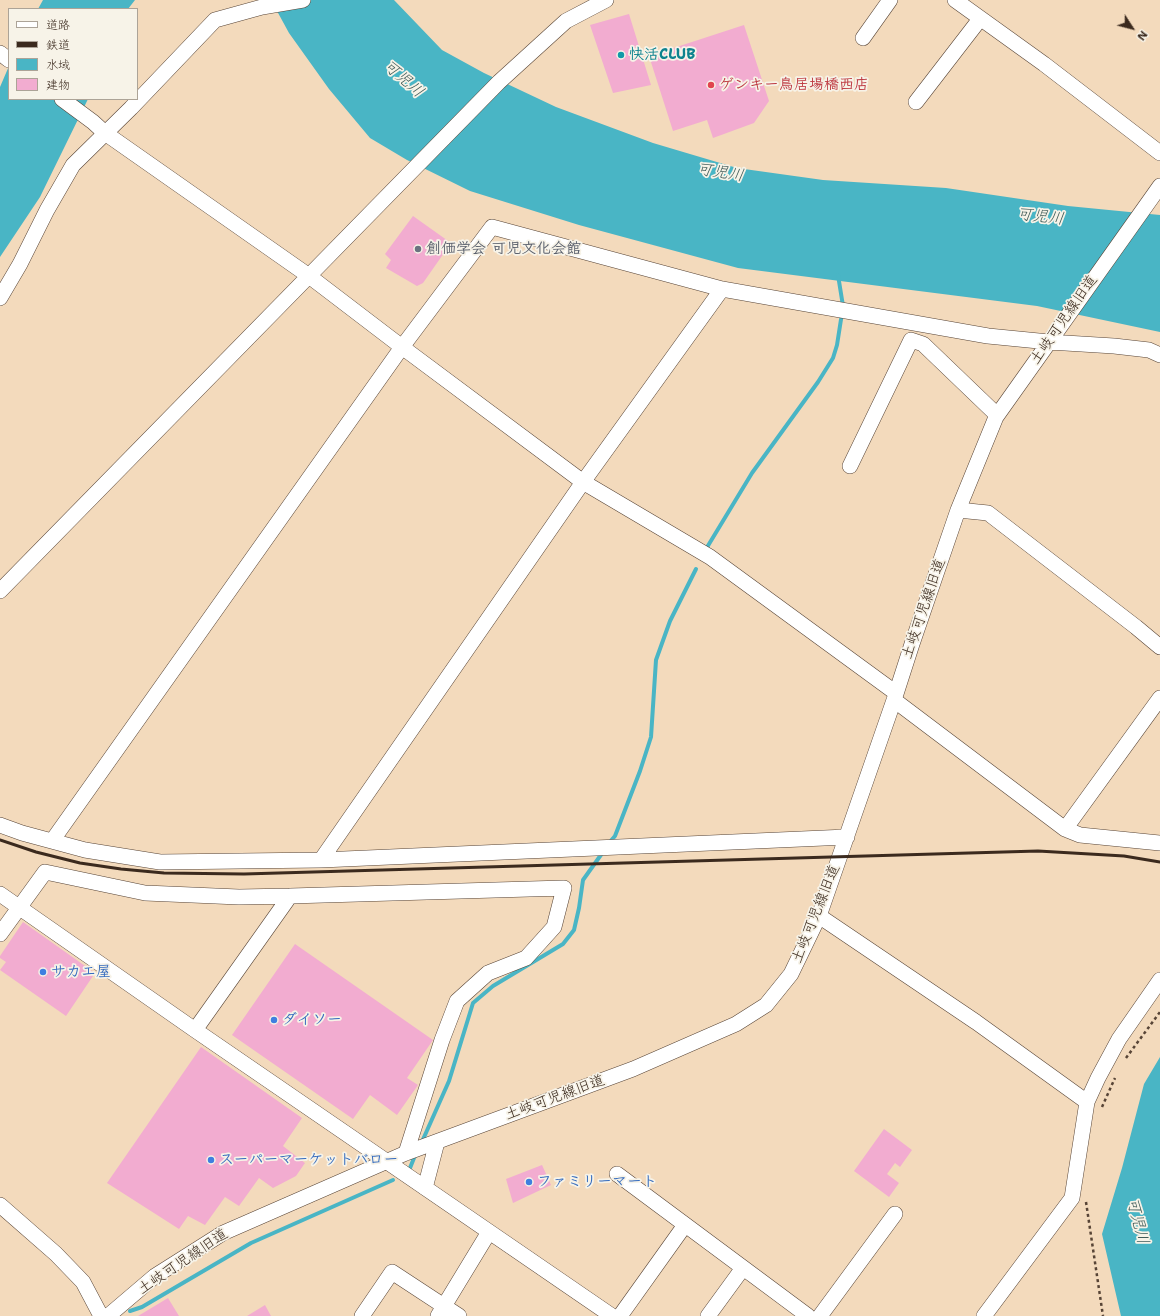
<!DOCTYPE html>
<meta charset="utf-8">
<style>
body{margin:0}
#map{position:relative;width:1160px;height:1316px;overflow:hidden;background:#f3dabc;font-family:"Shantell Sans","Klee One",sans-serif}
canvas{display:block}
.legend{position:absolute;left:8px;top:8px;width:130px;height:92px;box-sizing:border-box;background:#f7f3e8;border:1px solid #aca397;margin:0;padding:5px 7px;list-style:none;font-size:12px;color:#3b2a1e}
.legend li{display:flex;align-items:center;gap:8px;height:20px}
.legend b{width:20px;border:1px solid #aca397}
.north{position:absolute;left:1112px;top:8px;width:40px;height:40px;-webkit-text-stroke:3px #f7f3e8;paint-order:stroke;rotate:126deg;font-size:11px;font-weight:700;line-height:16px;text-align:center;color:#3b2a1e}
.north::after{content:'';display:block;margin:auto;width:14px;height:18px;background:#3b2a1e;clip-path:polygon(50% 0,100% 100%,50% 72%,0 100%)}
</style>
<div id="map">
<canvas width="1160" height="1316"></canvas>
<ul class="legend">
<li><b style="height:5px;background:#fff"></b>道路</li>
<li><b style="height:5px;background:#3b2a1e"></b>鉄道</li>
<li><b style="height:11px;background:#49b5c5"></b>水域</li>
<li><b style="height:11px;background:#f2acd0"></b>建物</li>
</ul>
<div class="north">N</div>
</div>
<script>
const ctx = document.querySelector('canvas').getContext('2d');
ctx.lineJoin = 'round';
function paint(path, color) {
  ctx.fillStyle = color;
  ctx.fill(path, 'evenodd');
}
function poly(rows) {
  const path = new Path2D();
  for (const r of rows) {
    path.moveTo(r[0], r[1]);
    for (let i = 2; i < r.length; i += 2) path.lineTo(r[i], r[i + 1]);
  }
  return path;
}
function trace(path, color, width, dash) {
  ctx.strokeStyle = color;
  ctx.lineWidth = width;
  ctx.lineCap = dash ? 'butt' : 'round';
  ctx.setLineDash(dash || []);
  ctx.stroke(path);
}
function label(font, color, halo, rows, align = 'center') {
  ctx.font = font + ' "Shantell Sans","Klee One",sans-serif';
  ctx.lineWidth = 3.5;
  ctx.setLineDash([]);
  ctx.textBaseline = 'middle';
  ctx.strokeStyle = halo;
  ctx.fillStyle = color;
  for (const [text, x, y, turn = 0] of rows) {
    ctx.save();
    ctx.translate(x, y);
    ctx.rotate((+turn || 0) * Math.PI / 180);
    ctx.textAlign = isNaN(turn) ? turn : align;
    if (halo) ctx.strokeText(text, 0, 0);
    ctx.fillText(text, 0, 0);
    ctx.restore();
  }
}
const water = poly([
 [43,0,135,0,128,9,38,9],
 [271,0,394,0,442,50,484,73,556,107,653,143,737,168,823,180,946,188,1068,206,1160,215,1160,332,1037,306,738,268,579,225,470,191,407,160,370,138,329,89,289,33],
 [9,66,9,99,88,99,40,197,0,257,0,87],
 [1160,1057,1160,1316,1121,1316,1102,1234,1122,1168,1144,1084]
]);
const stream = poly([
 [838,275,843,306],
 [706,549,752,473,818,382,833,358,837,345,842,313],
 [609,843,615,836,640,771,651,737,656,660,670,621,696,569],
 [421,1144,449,1081,473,1003,493,986,563,944,574,930,579,908,583,880,603,852],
 [408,1173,416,1153],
 [130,1311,142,1307,251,1243,393,1180]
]);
const building = poly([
 [629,14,651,85,613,93,590,25],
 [744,25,769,101,754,123,713,138,707,120,673,131,649,56],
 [413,216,451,243,423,283,417,286,386,268,391,260,385,254],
 [23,922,95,973,66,1016,0,970,6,962,0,958,0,956],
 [295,944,433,1040,407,1078,418,1085,397,1115,370,1095,353,1119,232,1035],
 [201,1047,302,1118,283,1146,305,1163,296,1176,273,1188,259,1178,239,1206,225,1197,205,1225,188,1216,179,1229,107,1183],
 [884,1129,912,1150,900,1167,895,1163,887,1174,899,1183,889,1197,854,1171],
 [542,1165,551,1185,513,1203,506,1179],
 [168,1298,179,1316,138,1316],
 [265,1305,271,1316,247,1316]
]);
const path = poly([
 [1126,1058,1160,1012],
 [1102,1107,1115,1078],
 [1086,1202,1103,1316]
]);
const minor = poly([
 [955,0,1044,64,1160,153],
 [863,38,890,0],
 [0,53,9,60],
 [62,99,93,122,105,133,309,276,402,347,583,482,710,557,896,693],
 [916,102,980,19],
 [0,298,20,264,47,210,73,165,131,108,215,20,262,7,303,0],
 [850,466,911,340,923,344,997,415],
 [958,510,988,513,1136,627,1160,647],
 [0,591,499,82,566,21,606,0],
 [894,700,1065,829,1160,698],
 [0,825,22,833,85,850,160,862,321,860,847,837],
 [1065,829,1080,835,1160,843],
 [52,841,402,347,492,227,722,289,988,336,1049,342,1114,346,1149,350,1160,355],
 [321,860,583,482,722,289],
 [0,894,195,1030,612,1316],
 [819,916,976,1022,1087,1102,1072,1198,984,1316],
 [0,934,45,872,145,893,239,897,290,896],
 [195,1030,290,896,564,888,554,927,526,958,488,973,457,1001,442,1040,406,1153],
 [1087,1102,1098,1078,1119,1039,1160,980],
 [617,1174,808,1316],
 [425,1188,437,1142],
 [0,1205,56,1254,83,1282,101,1316],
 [108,1316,155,1276,223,1233,406,1153,633,1069,736,1024,766,1005,791,974,819,916,894,700,912,644,958,510,996,417,1160,186],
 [362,1316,392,1272,459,1316],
 [438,1316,489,1232],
 [620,1316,685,1225],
 [708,1316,743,1268],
 [820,1316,895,1214]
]);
const rail = poly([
 [0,840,36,852,80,863,121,869,164,873,244,874,1038,851,1124,856,1160,862]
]);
const markers = [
 [621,55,4,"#0f9aa8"],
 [711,85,4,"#e0444e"],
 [418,249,4,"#6b7280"],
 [43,972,4,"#3f7fe0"],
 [274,1020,4,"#3f7fe0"],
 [211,1160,4,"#3f7fe0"],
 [529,1182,4,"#3f7fe0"]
];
const cultureNames = [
 ["快活CLUB",629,55]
];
const healthNames = [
 ["ゲンキー鳥居場橋西店",719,85]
];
const worshipNames = [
 ["創価学会 可児文化会館",426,249]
];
const streetNames = [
 ["土岐可児線旧道",1064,320,-55],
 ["土岐可児線旧道",924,609,-71],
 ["土岐可児線旧道",816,914,-68],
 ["土岐可児線旧道",555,1098,-20],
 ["土岐可児線旧道",183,1262,-34]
];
const shopNames = [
 ["サカエ屋",51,972],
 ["ダイソー",282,1020],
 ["スーパーマーケットバロー",219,1160],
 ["ファミリーマート",537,1182]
];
const waterNames = [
 ["可児川",403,79,41],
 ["可児川",720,173,9],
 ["可児川",1040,217,7],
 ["可児川",1137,1221,76]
];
paint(water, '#49b5c5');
trace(stream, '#49b5c5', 4);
paint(building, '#f2acd0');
trace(minor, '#574436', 16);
trace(path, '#574436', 2.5, [3, 3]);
trace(minor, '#fff', 15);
trace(rail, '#3b2a1e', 3);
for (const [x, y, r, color] of markers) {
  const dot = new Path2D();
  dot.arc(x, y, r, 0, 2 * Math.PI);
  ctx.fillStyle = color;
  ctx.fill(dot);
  trace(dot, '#f7f3e8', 1.5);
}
label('bold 15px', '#0d838f', '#f7f3e8', cultureNames, 'left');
label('bold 15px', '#be3a42', '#f7f3e8', healthNames, 'left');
label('bold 15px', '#5b616d', '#f7f3e8', worshipNames, 'left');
label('15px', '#3b2a1e', '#f7f3e8', streetNames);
label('bold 15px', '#366cbe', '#f7f3e8', shopNames, 'left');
label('italic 16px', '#405b58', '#f7f3e8', waterNames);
</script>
